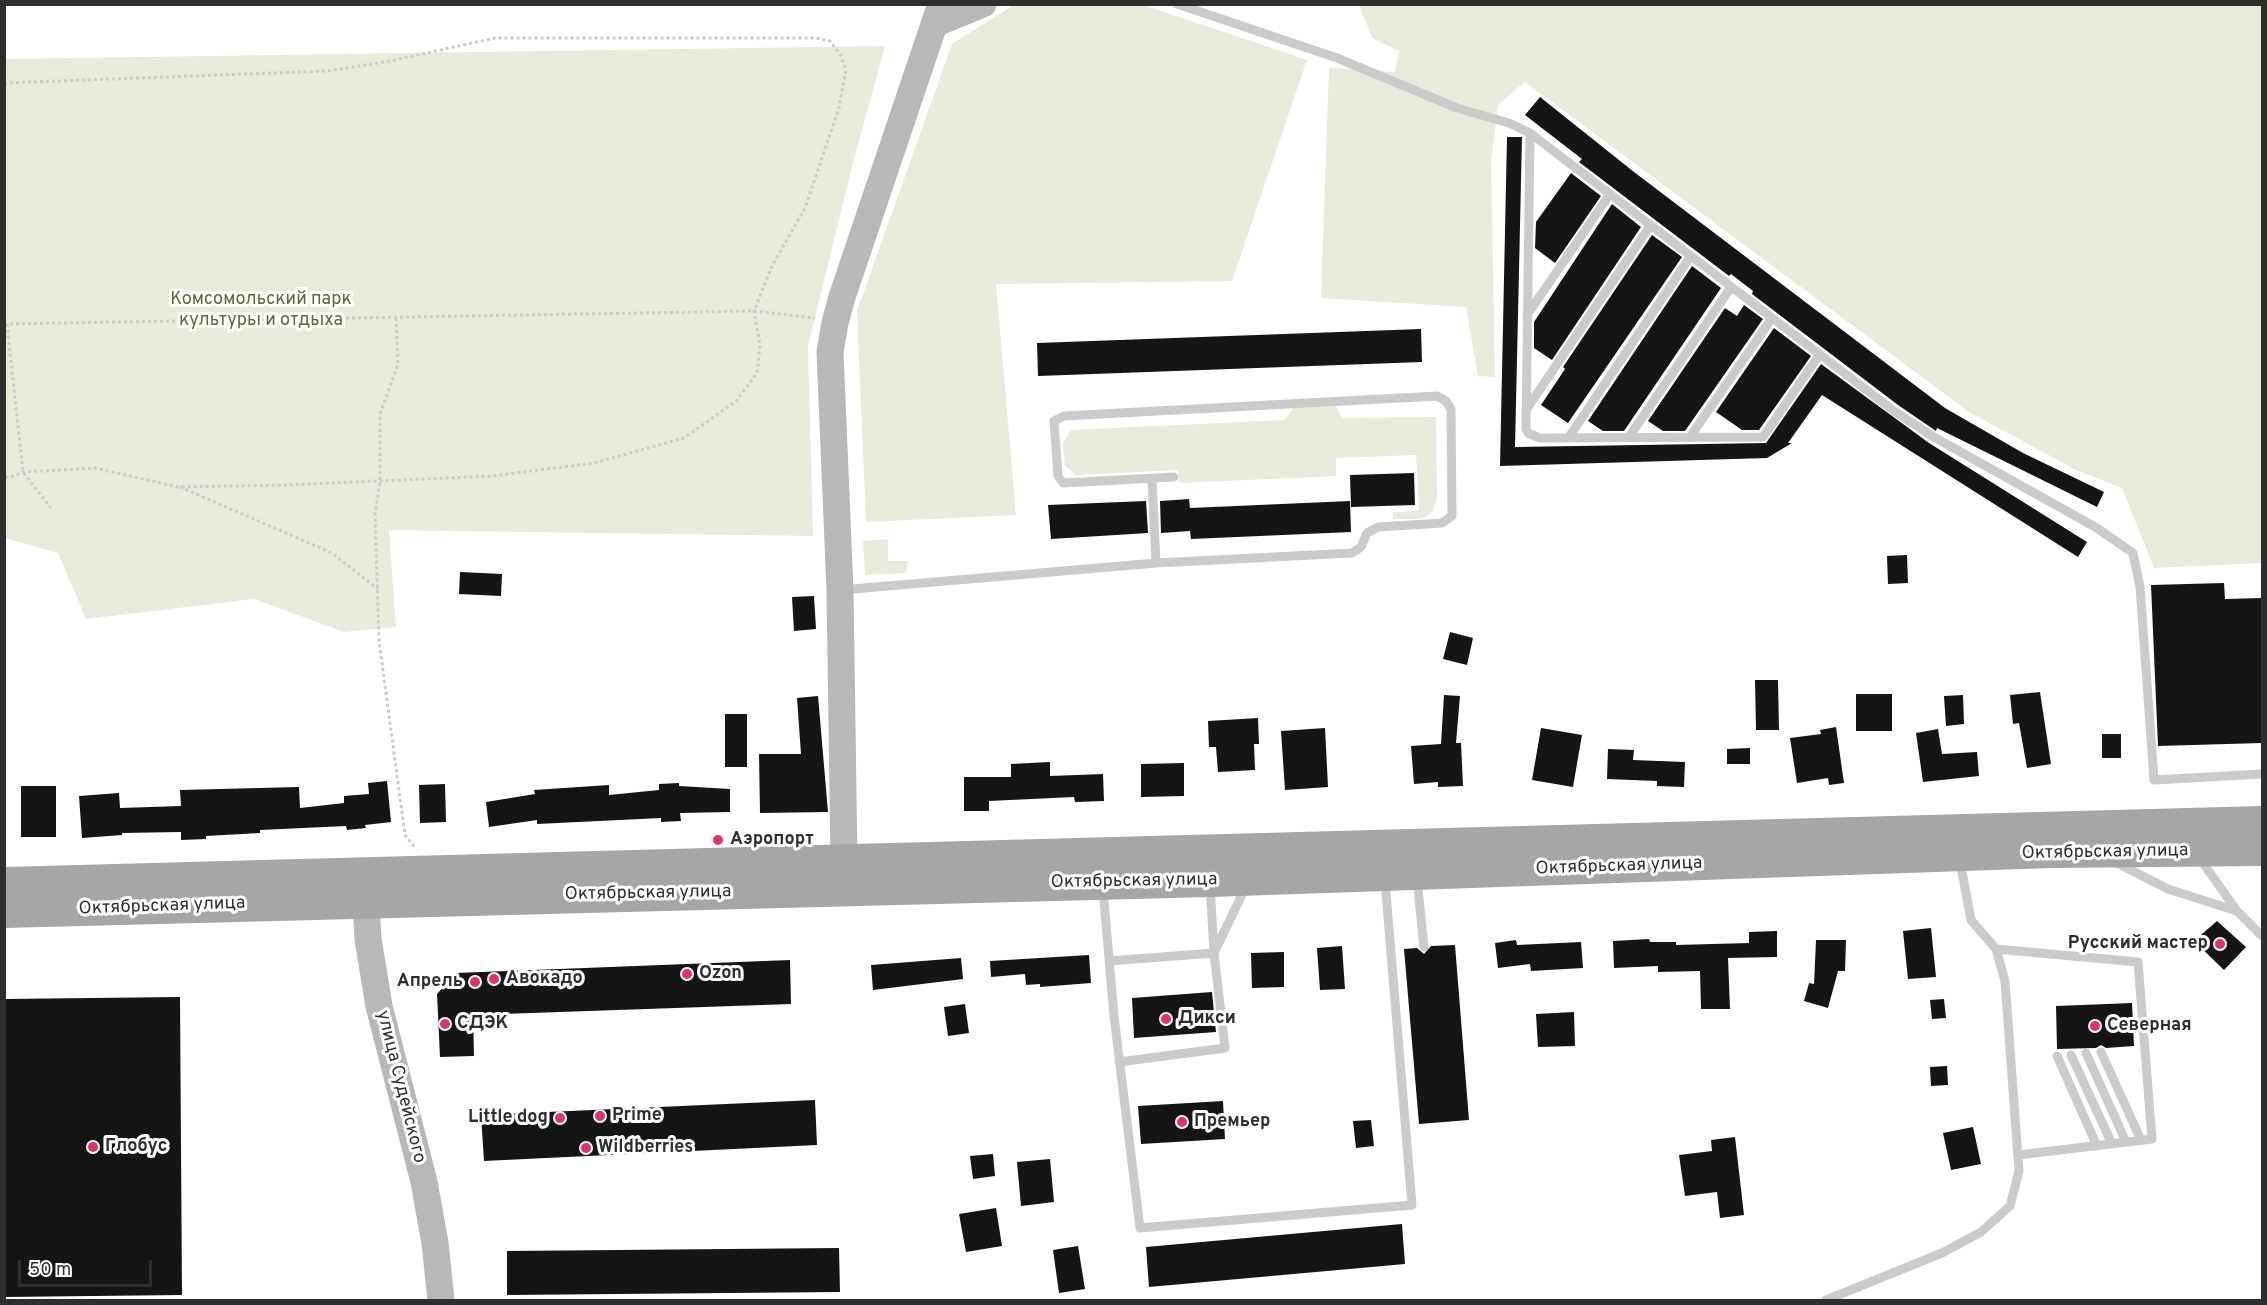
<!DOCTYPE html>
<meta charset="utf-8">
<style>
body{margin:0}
#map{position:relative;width:2267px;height:1305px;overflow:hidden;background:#fff;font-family:Overpass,sans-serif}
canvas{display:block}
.frame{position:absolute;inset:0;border:6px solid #2e2e2e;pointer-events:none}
.scale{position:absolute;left:18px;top:1260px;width:134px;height:27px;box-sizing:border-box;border:3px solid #2e2e2e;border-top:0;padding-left:8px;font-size:18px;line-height:21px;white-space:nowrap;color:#2e2e2e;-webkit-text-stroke:4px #fff;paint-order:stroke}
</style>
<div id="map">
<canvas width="2267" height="1305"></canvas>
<div class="frame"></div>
<div class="scale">50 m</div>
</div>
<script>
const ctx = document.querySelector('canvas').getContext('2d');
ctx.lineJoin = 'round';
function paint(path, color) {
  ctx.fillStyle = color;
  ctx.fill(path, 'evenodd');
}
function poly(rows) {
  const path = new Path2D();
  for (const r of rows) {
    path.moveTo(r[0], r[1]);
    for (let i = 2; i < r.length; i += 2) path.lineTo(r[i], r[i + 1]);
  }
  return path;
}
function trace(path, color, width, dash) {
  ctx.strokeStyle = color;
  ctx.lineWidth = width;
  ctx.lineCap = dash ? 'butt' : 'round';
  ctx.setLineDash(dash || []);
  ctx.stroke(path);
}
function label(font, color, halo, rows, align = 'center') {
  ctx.font = font + ' Overpass,sans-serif';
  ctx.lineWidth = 6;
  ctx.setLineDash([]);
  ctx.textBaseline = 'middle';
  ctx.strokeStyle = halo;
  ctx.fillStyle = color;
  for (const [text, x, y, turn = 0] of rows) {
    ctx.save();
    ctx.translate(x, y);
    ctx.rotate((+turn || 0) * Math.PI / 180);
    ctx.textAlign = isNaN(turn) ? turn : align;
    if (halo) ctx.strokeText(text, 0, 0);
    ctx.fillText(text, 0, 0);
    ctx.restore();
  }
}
const green = poly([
 [1015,4,1143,5,1307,60,1232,281,996,284,1016,515,866,522,857,311,952,44],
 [1359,5,2262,5,2262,563,2154,568,2122,488,2076,470,1969,412,1525,82,1498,105,1491,162,1495,377,1478,376,1466,307,1321,298,1329,68,1395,72,1399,51,1372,38],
 [885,46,853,163,808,346,813,536,389,530,396,627,344,632,254,599,86,619,58,553,5,538,5,59],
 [1336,406,1342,418,1436,417,1437,498,1433,511,1426,517,1418,519,1393,519,1393,512,1419,511,1416,455,1336,458,1336,476,1179,483,1178,470,1076,475,1065,466,1063,443,1071,430,1285,420,1293,408],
 [888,539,888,561,908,561,907,569,904,573,865,575,863,541]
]);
const building = poly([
 [1540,97,1634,172,1945,408,2023,453,2104,492,2097,507,1937,428,1936,431,1898,405,1752,294,1753,291,1731,274,1729,276,1579,162,1582,159,1525,115],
 [1507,137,1522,137,1515,447,1766,443,1821,364,1929,443,2087,542,2078,557,1822,395,1788,443,1792,443,1767,458,1500,466],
 [1571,173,1601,196,1555,263,1535,248,1536,222],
 [1612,204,1641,227,1552,360,1534,348,1534,322],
 [1652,235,1682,257,1568,423,1541,405,1565,369,1563,367],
 [1692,266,1721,288,1624,431,1603,431,1588,421],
 [1744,305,1763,319,1685,431,1663,431,1648,421,1725,308,1737,316],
 [1774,328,1811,356,1759,430,1742,430,1716,412],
 [1421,329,1422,362,1038,376,1037,343],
 [1414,473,1415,505,1351,507,1350,475],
 [1189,499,1190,508,1350,501,1351,532,1191,539,1190,531,1161,533,1160,501],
 [1146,501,1148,533,1051,539,1048,505],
 [1907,555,1908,583,1888,584,1887,556],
 [460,572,502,574,501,596,459,594],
 [2224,583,2225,599,2262,598,2262,743,2158,746,2151,585],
 [814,596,816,629,794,631,792,597],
 [1450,632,1473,638,1467,665,1443,659],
 [1755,680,1778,680,1779,730,1756,730],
 [2040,692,2051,764,2027,768,2019,723,2013,724,2010,695],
 [1856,694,1892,694,1892,731,1856,731],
 [1444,695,1460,696,1456,743,1461,743,1463,786,1438,787,1438,782,1414,784,1411,746,1441,744],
 [1963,695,1964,724,1946,726,1944,696],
 [818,696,828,812,760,813,759,754,801,754,797,698],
 [725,714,747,714,747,767,725,767],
 [1258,718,1259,744,1254,744,1255,770,1218,772,1216,747,1209,747,1208,721],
 [1836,727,1844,783,1829,785,1828,778,1797,783,1790,738,1821,734,1820,730],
 [1325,728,1328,787,1285,790,1281,731],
 [1541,728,1582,735,1573,787,1532,780],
 [1938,729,1942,754,1977,752,1979,776,1923,782,1916,733],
 [2102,734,2121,734,2121,758,2102,758],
 [1750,748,1750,764,1727,764,1727,749],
 [1608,749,1634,750,1633,760,1685,762,1684,787,1657,786,1657,781,1607,779],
 [1050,762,1050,776,1103,774,1104,801,1075,802,1074,797,989,801,989,811,964,811,964,777,1011,777,1011,764],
 [1184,763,1184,796,1141,797,1141,764],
 [387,781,391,822,365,825,366,828,347,830,346,826,260,830,260,833,206,836,206,839,181,840,181,832,122,833,122,835,82,838,79,796,119,793,120,808,181,806,180,790,299,787,300,808,344,803,344,796,369,794,368,783],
 [679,783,679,786,730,789,730,812,680,813,681,821,661,822,661,818,537,824,537,820,489,827,486,802,535,794,534,790,609,785,609,795,659,790,659,784],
 [445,784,446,822,420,823,419,785],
 [21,786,56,786,56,837,21,837],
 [2217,921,2246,947,2224,970,2194,941],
 [1931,928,1936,977,1908,979,1903,931],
 [1777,931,1777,957,1728,958,1730,1009,1701,1009,1700,971,1658,972,1658,966,1614,968,1613,941,1649,939,1650,942,1676,942,1676,945,1749,943,1749,932],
 [1516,940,1517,945,1581,942,1583,968,1531,971,1530,964,1498,968,1495,943],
 [1816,940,1846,940,1845,971,1838,971,1828,1008,1804,1001,1809,983,1814,984],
 [1455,945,1469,1120,1419,1124,1404,949,1417,948,1424,954,1431,946],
 [1342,946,1345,989,1320,990,1317,948],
 [1284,952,1284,987,1252,988,1251,953],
 [1089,955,1091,983,1040,987,1040,984,1026,985,1025,974,991,977,990,961],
 [961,958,963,979,873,990,871,965],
 [790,960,791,1004,473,1015,474,1056,440,1057,437,994,456,973],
 [1212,992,1216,1032,1134,1038,1132,998],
 [180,997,182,1295,4,1297,4,999],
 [1944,999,1946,1018,1932,1019,1930,1000],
 [2132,1003,2134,1046,2106,1048,2101,1045,2096,1048,2057,1049,2056,1006],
 [965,1004,969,1033,948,1036,944,1007],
 [1574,1012,1575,1046,1538,1047,1536,1014],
 [1947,1066,1948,1085,1931,1086,1930,1067],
 [815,1100,817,1145,484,1161,481,1115],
 [1223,1101,1225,1139,1141,1144,1138,1106],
 [1371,1120,1374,1146,1356,1148,1353,1121],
 [1973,1127,1981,1164,1951,1170,1943,1133],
 [1735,1137,1744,1215,1720,1218,1717,1192,1685,1196,1679,1155,1712,1151,1711,1140],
 [993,1154,995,1176,973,1179,970,1156],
 [1050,1159,1054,1202,1021,1206,1017,1162],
 [996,1208,1002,1246,966,1252,959,1214],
 [1402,1224,1405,1264,1149,1287,1146,1247],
 [1078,1246,1085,1289,1059,1293,1053,1250],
 [839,1248,840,1292,507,1295,507,1251]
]);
const path = poly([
 [4,83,328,71,390,61,495,38,816,38,830,41,840,54,846,70,839,108,805,208,772,266,754,311,760,345,757,373,736,401,684,438,594,463,492,476,286,485,178,487,95,468,23,472,9,478,4,476],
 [396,318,398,364,380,414,380,481,375,515,379,641,405,835,415,848],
 [4,324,754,311,815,318],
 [7,324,23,472,51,508],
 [180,487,332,553,378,589]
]);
const lane = poly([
 [1177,4,1337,58,1457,108,1509,123,1530,133,1894,411,1932,436,2097,528,2133,553,2140,587,2154,780,2262,774],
 [1530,133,1526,429,1528,433,1540,438,1763,437,1820,354],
 [1527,315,1610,194],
 [1526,410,1650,226],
 [1569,437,1690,257],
 [1629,437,1731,287],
 [1690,437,1772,318],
 [1152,479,1156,563],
 [841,590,1156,563,1352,553,1361,547,1367,533,1378,527,1442,523,1452,516,1451,409,1446,401,1437,396,1064,416,1054,421,1058,476,1063,483,1174,477],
 [2198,856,2237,911],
 [2115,862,2168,889,2237,911,2262,936],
 [1417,879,1424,947],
 [1103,889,1114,1016,1140,1228,1412,1205,1385,881],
 [1996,949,2138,962,2152,1139,2018,1155],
 [1109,961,1214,953,1210,884],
 [2101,1052,2141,1140],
 [2086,1053,2126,1142],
 [2071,1055,2112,1144],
 [2057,1056,2097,1146],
 [1119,1062,1225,1048,1214,953,1247,884],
 [1826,1300,1942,1253,1981,1232,2010,1206,2019,1171,2005,981,1996,949,1971,920,1960,861]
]);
const secondary = poly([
 [934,24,983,4],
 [844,862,840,590,830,352,835,323,842,297,941,4],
 [366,902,368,939,379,1006,424,1182,435,1243,441,1300]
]);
const primary = poly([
 [4,883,2262,822],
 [4,912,1210,881,2051,852,2262,850]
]);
const markers = [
 [718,840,6,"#e13466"],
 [2220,944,6,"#e13466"],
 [687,974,6,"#e13466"],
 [494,979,6,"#e13466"],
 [475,982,6,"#e13466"],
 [1166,1019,6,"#e13466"],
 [445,1024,6,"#e13466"],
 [2095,1026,6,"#e13466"],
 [600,1116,6,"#e13466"],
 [560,1118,6,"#e13466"],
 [1182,1122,6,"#e13466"],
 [93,1147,6,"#e13466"],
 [586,1148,6,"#e13466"]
];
const parkNames = [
 ["Комсомольский парк",261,300],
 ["культуры и отдыха",261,321]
];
const poiNames = [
 ["Аэропорт",730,840],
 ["Русский мастер",2208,944,"right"],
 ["Ozon",699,974],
 ["Авокадо",506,979],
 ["Апрель",463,982,"right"],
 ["Дикси",1178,1019],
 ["СДЭК",457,1024],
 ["Северная",2107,1026],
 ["Prime",612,1116],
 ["Little dog",548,1118,"right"],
 ["Премьер",1194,1122],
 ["Глобус",105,1147],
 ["Wildberries",598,1148]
];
const streetNames = [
 ["Октябрьская улица",2105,853,-1],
 ["Октябрьская улица",1619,867,-2],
 ["Октябрьская улица",1134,882,-1],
 ["Октябрьская улица",648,894,-1],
 ["Октябрьская улица",162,907,-2],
 ["улица Судейского",400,1087,76]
];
paint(green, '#e7ebdc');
paint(building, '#151515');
trace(path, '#cbcbcb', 3, [3, 3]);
trace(lane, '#cbcbcb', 9);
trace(secondary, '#b8b8b8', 27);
trace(primary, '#a6a6a6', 32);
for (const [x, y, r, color] of markers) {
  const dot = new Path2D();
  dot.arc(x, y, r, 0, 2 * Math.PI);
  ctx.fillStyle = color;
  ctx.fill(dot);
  trace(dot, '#fff', 2);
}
label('18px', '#5b693c', '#fff', parkNames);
label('bold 18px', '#2e2e2e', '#fff', poiNames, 'left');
label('18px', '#2e2e2e', '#fff', streetNames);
</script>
